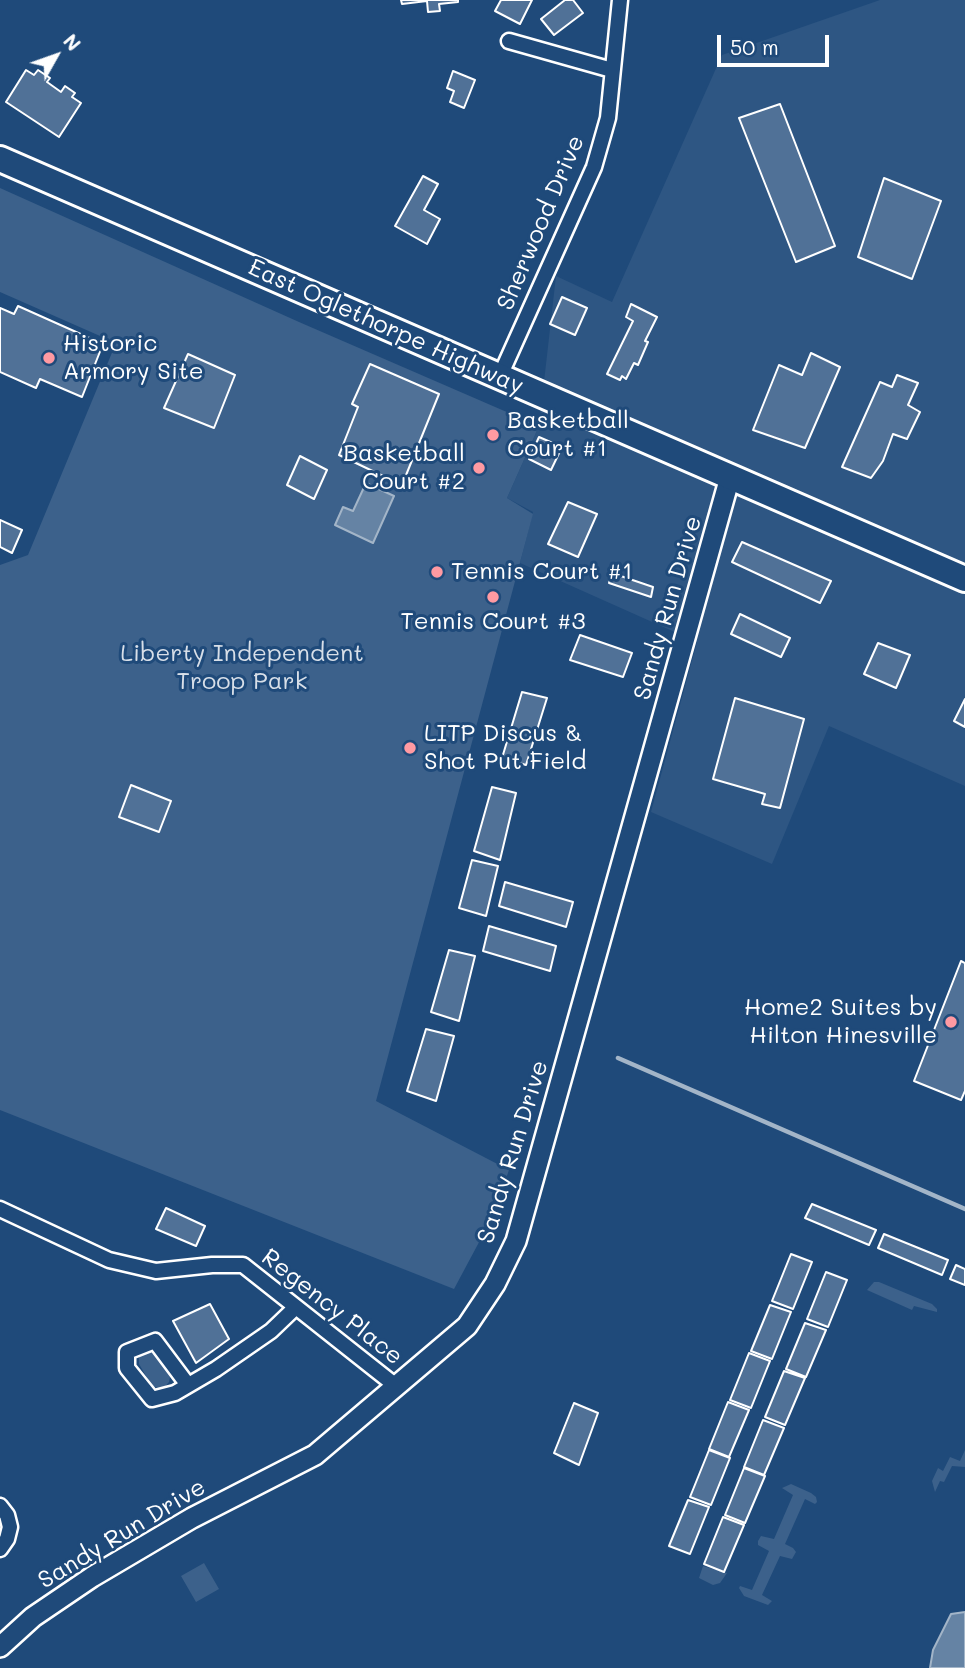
<!DOCTYPE html>
<style>
body{margin:0}
#map{position:relative;width:965px;height:1668px;overflow:hidden;background:#1f4a7a;font-family:Mali,sans-serif}
canvas{display:block}
.north{position:absolute;left:21px;top:21px;width:70px;height:70px;-webkit-text-stroke:5px #1f4a7a;paint-order:stroke;rotate:50deg;font-size:19px;font-weight:700;line-height:28px;text-align:center;color:#fff}
.north::after{content:'';display:block;margin:auto;width:24px;height:32px;background:#fff;clip-path:polygon(50% 0,100% 100%,50% 72%,0 100%)}
.scale{position:absolute;left:717px;top:35px;width:112px;height:32px;box-sizing:border-box;border:4px solid #fff;border-top:0;padding-left:9px;font-size:21px;line-height:24px;white-space:nowrap;color:#fff;-webkit-text-stroke:5px #1f4a7a;paint-order:stroke}
</style>
<div id="map">
<canvas width="965" height="1668"></canvas>
<div class="north">N</div>
<div class="scale">50 m</div>
</div>
<script>
const ctx = document.querySelector('canvas').getContext('2d');
ctx.lineJoin = 'round';
function paint(path, color) {
  ctx.fillStyle = color;
  ctx.fill(path, 'evenodd');
}
function poly(rows) {
  const path = new Path2D();
  for (const r of rows) {
    path.moveTo(r[0], r[1]);
    for (let i = 2; i < r.length; i += 2) path.lineTo(r[i], r[i + 1]);
  }
  return path;
}
function trace(path, color, width, dash) {
  ctx.strokeStyle = color;
  ctx.lineWidth = width;
  ctx.lineCap = dash ? 'butt' : 'round';
  ctx.setLineDash(dash || []);
  ctx.stroke(path);
}
function label(font, color, halo, rows, align = 'center') {
  ctx.font = font + ' Mali,sans-serif';
  ctx.lineWidth = 6;
  ctx.setLineDash([]);
  ctx.textBaseline = 'middle';
  ctx.strokeStyle = halo;
  ctx.fillStyle = color;
  for (const [text, x, y, turn = 0] of rows) {
    ctx.save();
    ctx.translate(x, y);
    ctx.rotate((+turn || 0) * Math.PI / 180);
    ctx.textAlign = isNaN(turn) ? turn : align;
    if (halo) ctx.strokeText(text, 0, 0);
    ctx.fillText(text, 0, 0);
    ctx.restore();
  }
}
const built = poly([
 [880,0,965,0,965,786,829,726,772,864,651,812,697,642,520,563,533,512,507,498,539,426,556,276,612,302,722,55]
]);
const green = poly([
 [0,188,299,322,539,426,507,498,533,514,376,1101,509,1170,493,1216,454,1289,0,1110,0,565,28,555,116,343,0,292],
 [874,1282,879,1282,932,1304,937,1309,937,1312,914,1306,912,1310,867,1290],
 [149,1349,158,1355,170,1377,169,1382,163,1389,152,1386,139,1364,139,1356],
 [965,1450,965,1467,952,1466,944,1482,940,1481,935,1492,932,1481,938,1468,943,1471,950,1457,960,1461],
 [791,1484,811,1493,816,1497,817,1502,815,1504,805,1499,785,1544,793,1548,796,1552,792,1559,780,1556,762,1595,772,1601,768,1605,744,1596,739,1588,740,1586,752,1590,769,1551,758,1545,758,1541,761,1536,774,1539,793,1495,782,1488],
 [204,1563,219,1589,196,1602,181,1576],
 [703,1566,727,1573,720,1583,713,1585,699,1578]
]);
const water = poly([
 [366,483,394,496,373,543,335,525,343,507,353,511,366,483],
 [965,1612,965,1668,930,1668,933,1650,951,1614,965,1612]
]);
const stream = poly([
 [618,1058,965,1209]
]);
const building = poly([
 [401,0,458,0,458,2,439,4,440,11,428,12,427,1,402,4,401,0],
 [501,0,532,0,520,24,495,11,501,0],
 [565,0,573,0,583,13,554,35,541,19,565,0],
 [26,70,34,75,38,70,50,78,47,82,61,92,65,86,75,93,72,97,81,103,59,137,6,102,26,70],
 [453,71,475,80,464,108,450,102,454,91,447,88,453,71],
 [780,104,835,246,796,262,739,118,780,104],
 [423,176,438,184,424,210,440,219,427,244,395,226,423,176],
 [884,178,941,201,912,279,858,257,884,178],
 [562,297,587,308,575,335,550,324,562,297],
 [631,304,657,317,645,341,648,342,638,365,634,363,626,379,622,376,620,380,607,374,633,321,626,317,631,304],
 [18,306,103,344,82,397,40,379,36,388,0,372,0,308,14,314,18,306],
 [811,353,840,367,805,448,753,430,779,365,802,375,811,353],
 [188,354,235,375,214,428,164,408,188,354],
 [370,364,439,394,402,485,339,455,358,407,352,404,370,364],
 [897,375,918,383,908,405,920,412,907,439,893,434,883,461,871,478,842,467,880,382,892,387,897,375],
 [539,437,562,447,551,470,529,459,539,437],
 [300,456,327,470,314,499,287,485,300,456],
 [568,502,597,514,578,557,548,544,568,502],
 [0,520,22,530,12,553,0,547,0,520],
 [742,542,831,581,820,603,732,562,742,542],
 [612,573,653,587,651,597,609,583,612,573],
 [740,614,790,638,781,657,731,634,740,614],
 [580,635,632,653,623,677,570,660,580,635],
 [878,643,910,655,896,688,864,674,878,643],
 [522,692,547,698,526,765,502,758,522,692],
 [735,698,804,719,780,808,762,804,765,794,713,779,735,698],
 [965,699,965,727,954,721,965,699],
 [131,785,171,801,159,832,119,817,131,785],
 [492,787,516,793,500,860,474,851,492,787],
 [472,860,498,866,486,916,459,908,472,860],
 [505,882,573,902,566,927,499,906,505,882],
 [489,926,556,946,550,971,483,951,489,926],
 [449,950,475,956,459,1021,431,1012,449,950],
 [961,961,965,963,965,1091,961,1100,914,1081,961,961],
 [426,1029,454,1036,436,1101,407,1091,426,1029],
 [812,1204,876,1230,869,1245,805,1218,812,1204],
 [166,1208,205,1226,196,1246,156,1229,166,1208],
 [884,1234,948,1260,942,1275,878,1248,884,1234],
 [791,1254,812,1262,793,1309,772,1301,791,1254],
 [956,1265,965,1269,965,1285,950,1279,956,1265],
 [826,1272,847,1280,828,1327,807,1319,826,1272],
 [210,1304,229,1339,196,1363,173,1321,210,1304],
 [770,1305,791,1312,772,1359,751,1351,770,1305],
 [805,1323,826,1330,806,1377,786,1369,805,1323],
 [749,1353,770,1361,751,1408,730,1400,749,1353],
 [784,1371,805,1378,785,1425,765,1417,784,1371],
 [728,1402,749,1410,729,1457,709,1449,728,1402],
 [574,1403,598,1413,579,1465,554,1453,574,1403],
 [763,1420,784,1428,764,1475,744,1467,763,1420],
 [709,1450,730,1458,711,1505,690,1497,709,1450],
 [744,1468,765,1476,745,1523,725,1515,744,1468],
 [688,1500,709,1507,690,1554,669,1546,688,1500],
 [723,1517,744,1525,724,1572,704,1564,723,1517]
]);
const street = poly([
 [509,41,612,70],
 [500,376,594,167,608,118,620,0],
 [0,1209,109,1260,156,1271,212,1265,243,1265,396,1386],
 [188,1385,155,1341,127,1352,127,1368,152,1399,175,1393,216,1369,271,1331,296,1307],
 [0,1506,7,1515,10,1527,7,1539,0,1549]
]);
const secondary = poly([
 [0,1647,33,1617,92,1577,192,1518,315,1455,467,1326,495,1284,516,1241,730,477]
]);
const highway = poly([
 [0,159,965,579]
]);
const markers = [
 [49,358,7,"#ff9aa2"],
 [493,435,7,"#ff9aa2"],
 [479,468,7,"#ff9aa2"],
 [437,572,7,"#ff9aa2"],
 [493,597,7,"#ff9aa2"],
 [410,748,7,"#ff9aa2"],
 [951,1022,7,"#ff9aa2"]
];
const streetNames = [
 ["Sherwood Drive",541,223,-67],
 ["East Oglethorpe Highway",386,327,24],
 ["Sandy Run Drive",668,608,-74],
 ["Sandy Run Drive",513,1152,-73],
 ["Regency Place",332,1307,38],
 ["Sandy Run Drive",122,1534,-31]
];
const poiNames = [
 ["Historic",63,344],
 ["Armory Site",63,372],
 ["Basketball",507,421],
 ["Court #1",507,449],
 ["Basketball",465,454,"right"],
 ["Court #2",465,482,"right"],
 ["Tennis Court #1",451,572],
 ["Tennis Court #3",493,622,"center"],
 ["LITP Discus &",424,734],
 ["Shot Put Field",424,762],
 ["Home2 Suites by",937,1008,"right"],
 ["Hilton Hinesville",937,1036,"right"]
];
const parkNames = [
 ["Liberty Independent",242,654],
 ["Troop Park",242,682]
];
paint(built, '#2e5683');
paint(green, '#3c618b');
paint(water, '#6583a4');
trace(water, '#a3b5c8', 2);
trace(stream, '#a3b5c8', 4.5);
paint(building, '#507197');
trace(building, '#fff', 2);
trace(street, '#fff', 19);
trace(secondary, '#fff', 24);
trace(highway, '#fff', 30);
trace(street, '#1f4a7a', 14);
trace(secondary, '#1f4a7a', 19);
trace(highway, '#1f4a7a', 24);
for (const [x, y, r, color] of markers) {
  const dot = new Path2D();
  dot.arc(x, y, r, 0, 2 * Math.PI);
  ctx.fillStyle = color;
  ctx.fill(dot);
  trace(dot, '#1f4a7a', 2.5);
}
label('24px', '#fff', '#1f4a7a', streetNames);
label('24px', '#fff', '#1f4a7a', poiNames, 'left');
label('24px', '#d8dfe8', '#1f4a7a', parkNames);
</script>
